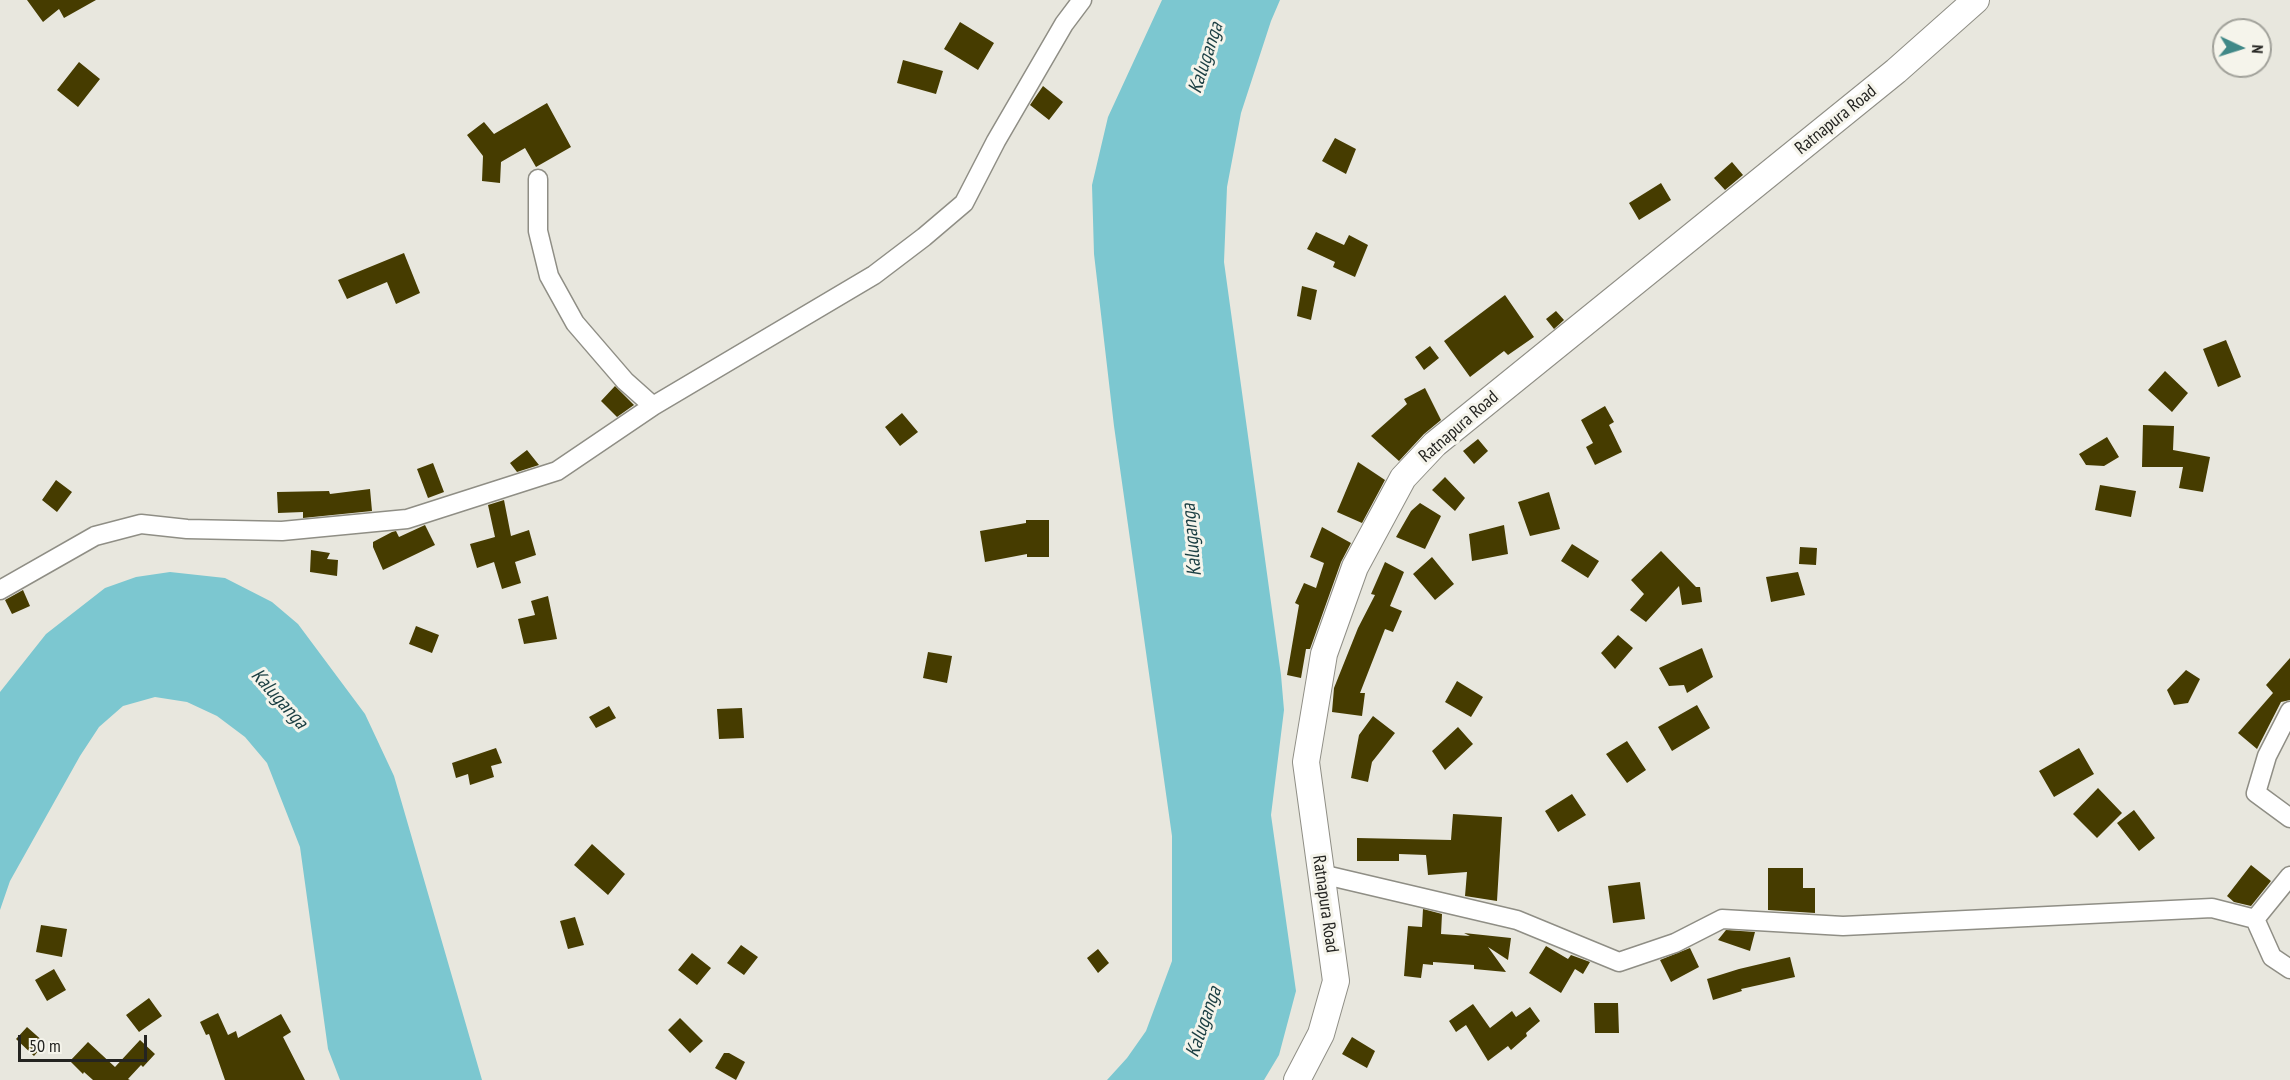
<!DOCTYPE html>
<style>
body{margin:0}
#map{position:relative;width:2290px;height:1080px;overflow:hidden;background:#e8e7de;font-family:"PT Sans Narrow",sans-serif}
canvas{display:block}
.north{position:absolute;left:2212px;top:18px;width:60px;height:60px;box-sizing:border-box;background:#f5f4eb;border:2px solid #a1a19a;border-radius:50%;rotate:94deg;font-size:16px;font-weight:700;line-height:24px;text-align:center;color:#242421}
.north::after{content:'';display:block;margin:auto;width:21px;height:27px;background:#408887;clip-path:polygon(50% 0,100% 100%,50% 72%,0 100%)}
.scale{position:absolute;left:18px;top:1035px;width:129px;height:27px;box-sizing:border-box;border:3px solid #242421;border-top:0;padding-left:8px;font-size:18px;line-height:21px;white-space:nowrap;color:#242421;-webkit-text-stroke:4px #f5f4eb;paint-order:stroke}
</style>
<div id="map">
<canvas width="2290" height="1080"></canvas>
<div class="north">N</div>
<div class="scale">50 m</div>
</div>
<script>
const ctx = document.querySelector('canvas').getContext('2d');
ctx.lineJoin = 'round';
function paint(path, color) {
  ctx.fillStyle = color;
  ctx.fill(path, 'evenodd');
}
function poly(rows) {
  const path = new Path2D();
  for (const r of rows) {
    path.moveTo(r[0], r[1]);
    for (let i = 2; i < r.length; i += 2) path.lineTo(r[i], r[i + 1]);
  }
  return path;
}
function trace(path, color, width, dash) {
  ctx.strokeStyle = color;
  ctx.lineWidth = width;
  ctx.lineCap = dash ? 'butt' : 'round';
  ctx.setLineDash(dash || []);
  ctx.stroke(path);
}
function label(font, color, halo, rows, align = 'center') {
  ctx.font = font + ' "PT Sans Narrow",sans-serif';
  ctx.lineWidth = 6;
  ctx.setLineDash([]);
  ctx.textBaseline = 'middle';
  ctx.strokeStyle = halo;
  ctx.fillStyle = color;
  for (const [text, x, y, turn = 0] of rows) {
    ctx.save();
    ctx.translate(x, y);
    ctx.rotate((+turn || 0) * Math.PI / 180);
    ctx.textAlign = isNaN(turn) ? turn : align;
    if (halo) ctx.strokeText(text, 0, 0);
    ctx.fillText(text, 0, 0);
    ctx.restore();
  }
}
const water = poly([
 [1162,0,1280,0,1271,21,1241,113,1227,187,1224,262,1281,675,1284,710,1271,815,1296,991,1279,1055,1264,1080,1107,1080,1127,1058,1146,1031,1172,961,1172,836,1114,426,1094,254,1092,185,1108,117],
 [170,572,225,578,272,602,298,624,365,714,394,776,482,1080,340,1080,328,1049,300,847,267,763,245,737,217,716,187,702,155,697,123,706,99,727,80,756,10,881,0,910,0,692,46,634,105,588,136,577]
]);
const building = poly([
 [27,0,96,0,64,18,59,9,43,22],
 [960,22,994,43,978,70,944,49],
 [903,60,943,71,936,94,897,83],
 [79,62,100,79,78,107,57,90],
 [1043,86,1063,102,1049,120,1030,105],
 [547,103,571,147,536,167,525,148,501,162,500,183,482,181,483,156,467,135,484,122,494,134],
 [1335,138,1356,149,1346,174,1322,161],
 [1732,162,1743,175,1725,190,1714,178],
 [1661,183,1671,200,1639,220,1629,203],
 [1316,232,1344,245,1349,235,1368,245,1355,277,1333,267,1335,262,1307,249],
 [404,253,420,293,396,304,387,282,347,299,338,280],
 [1302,286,1317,290,1311,320,1297,316],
 [1505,295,1534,337,1508,355,1504,351,1470,377,1444,341],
 [1556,311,1564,320,1554,329,1546,319],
 [2226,340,2241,377,2218,387,2203,349],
 [1430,346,1439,358,1424,370,1415,357],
 [2165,371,2188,393,2172,412,2148,390],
 [615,386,634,405,617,417,601,401],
 [1425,388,1441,420,1424,434,1399,461,1371,436,1407,404,1404,399],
 [1605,406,1614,422,1609,425,1622,452,1595,465,1586,447,1593,443,1581,420],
 [902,413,918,432,900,446,885,427],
 [2143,425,2174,426,2173,450,2210,457,2203,492,2179,488,2183,467,2142,467],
 [2107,437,2119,457,2104,466,2086,465,2079,454],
 [1478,439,1488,451,1474,464,1463,451],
 [527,450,539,465,517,472,510,463],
 [1358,462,1385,480,1362,523,1337,512],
 [433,463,444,492,428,498,417,469],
 [1445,477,1465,498,1455,511,1432,490],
 [56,480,72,492,57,512,42,500],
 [2100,485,2136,491,2131,517,2095,510],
 [370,489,372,511,303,518,303,512,278,513,277,492,329,491,330,494],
 [1549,492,1560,529,1530,536,1518,502],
 [504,500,511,536,529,530,536,555,515,562,521,583,502,589,494,562,477,568,470,544,495,537,488,505],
 [1420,503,1441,516,1425,549,1396,537,1411,511],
 [1026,520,1049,520,1049,557,1027,557,1027,554,985,562,980,531,1026,523],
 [425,525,435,545,383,570,373,547,373,542,392,532,396,531,399,537],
 [1504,525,1508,554,1472,561,1469,534],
 [1322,527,1351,543,1341,562,1310,649,1306,649,1301,678,1287,675,1299,605,1295,603,1304,583,1316,588,1324,563,1310,557],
 [1572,544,1599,561,1588,578,1561,561],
 [1800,547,1817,548,1816,565,1799,564],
 [311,550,330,553,327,559,338,560,337,576,310,572],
 [1661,551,1696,587,1700,587,1702,602,1682,605,1679,586,1646,622,1630,610,1644,594,1631,580],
 [1432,557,1454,584,1435,600,1413,574],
 [1385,562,1404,572,1390,606,1402,611,1393,632,1385,629,1360,693,1365,693,1362,716,1332,712,1334,688,1358,628,1375,595,1371,594],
 [1798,572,1805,595,1771,602,1766,577],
 [23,590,30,606,12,614,5,600],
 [548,596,557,639,524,644,518,619,535,615,531,601],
 [416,626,439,635,432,653,409,644],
 [1618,635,1633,648,1615,669,1601,653],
 [1702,648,1713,677,1687,693,1684,685,1669,686,1659,668],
 [928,652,952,656,947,683,923,678],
 [2290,658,2290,700,2281,702,2257,749,2238,733,2273,693,2266,685],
 [2186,670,2200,679,2188,703,2174,705,2167,690],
 [1457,681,1483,697,1471,717,1445,702],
 [1697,705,1710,728,1672,751,1658,727],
 [609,706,616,718,596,728,589,717],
 [742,708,744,738,719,739,717,709],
 [1373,716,1395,733,1372,762,1368,782,1351,778,1359,735],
 [1458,727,1473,744,1445,770,1432,751],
 [1627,741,1646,770,1627,783,1606,754],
 [496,748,502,763,491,766,494,777,470,785,468,774,456,778,452,763],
 [2079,748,2094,774,2054,797,2039,771],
 [2098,788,2122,813,2097,838,2073,814],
 [1572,794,1586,815,1558,832,1545,811],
 [2134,810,2155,838,2139,851,2117,823],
 [1453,814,1502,817,1497,901,1465,896,1467,872,1428,875,1426,855,1399,854,1399,861,1357,861,1357,838,1451,840],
 [592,844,625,874,608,895,574,865],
 [2251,865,2271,881,2251,906,2234,902,2227,896],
 [1768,868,1803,868,1803,888,1815,888,1815,913,1768,910],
 [1640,882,1645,919,1613,923,1608,886],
 [1423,909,1442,914,1441,934,1470,936,1464,933,1511,938,1508,960,1488,947,1506,972,1474,969,1474,965,1433,962,1433,965,1423,964,1421,978,1404,976,1408,926,1422,927],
 [575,917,584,945,568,949,560,921],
 [41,925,67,929,62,957,36,952],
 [1726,930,1755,932,1750,951,1718,940],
 [741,945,758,957,744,975,727,963],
 [1546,946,1568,959,1571,955,1590,962,1583,974,1575,969,1561,993,1529,973],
 [1690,948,1699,967,1671,982,1660,960],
 [1098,949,1109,963,1098,973,1087,958],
 [692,953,711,968,697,985,678,970],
 [1790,957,1795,977,1741,989,1742,991,1713,1000,1707,979,1739,969],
 [54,969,66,990,47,1001,35,980],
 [149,998,162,1016,139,1032,126,1015],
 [1594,1003,1618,1003,1619,1033,1595,1033],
 [1473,1004,1490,1028,1512,1011,1516,1017,1530,1007,1540,1021,1526,1033,1527,1036,1511,1050,1508,1046,1488,1061,1466,1025,1456,1032,1449,1021],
 [218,1013,228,1035,236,1031,238,1038,281,1014,291,1032,283,1037,305,1080,225,1080,209,1034,206,1035,200,1022],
 [680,1018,703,1041,690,1053,668,1030],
 [27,1027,45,1043,34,1056,16,1039],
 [1352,1037,1375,1051,1367,1068,1342,1054],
 [140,1040,155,1054,143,1067,141,1065,128,1079,130,1080,93,1080,84,1072,83,1074,70,1061,88,1042,115,1067],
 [724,1053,729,1053,745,1062,736,1080,715,1068]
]);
const minor = poly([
 [538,179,538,231,549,276,575,323,625,381,653,406],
 [0,590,95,536,141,524,187,529,282,531,407,519,557,471,653,406,874,275,924,237,964,203,996,141,1064,24,1082,0],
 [2290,711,2267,756,2256,793,2290,818],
 [1321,874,1517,920,1619,962,1675,943,1722,919,1843,926,2212,908,2255,919],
 [2290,876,2255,919,2272,957,2290,969]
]);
const highway = poly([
 [1297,1080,1321,1034,1336,981,1306,762,1324,654,1355,567,1403,478,1435,444,1896,71,1976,0]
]);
const streetNames = [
 ["Ratnapura Road",1836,120,-39],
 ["Ratnapura Road",1459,427,-41],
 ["Ratnapura Road",1325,904,82]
];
const waterNames = [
 ["Kaluganga",1206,58,-72],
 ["Kaluganga",1192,540,-95],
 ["Kaluganga",279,699,48],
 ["Kaluganga",1204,1022,-71]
];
paint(water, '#7cc7d0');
paint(building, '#463c00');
trace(minor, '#8f8e85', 21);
trace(highway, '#8f8e85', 28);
trace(minor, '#fff', 18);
trace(highway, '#fff', 26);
label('18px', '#242421', '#f5f4eb', streetNames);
label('italic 20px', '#1a3e42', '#f5f4eb', waterNames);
</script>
